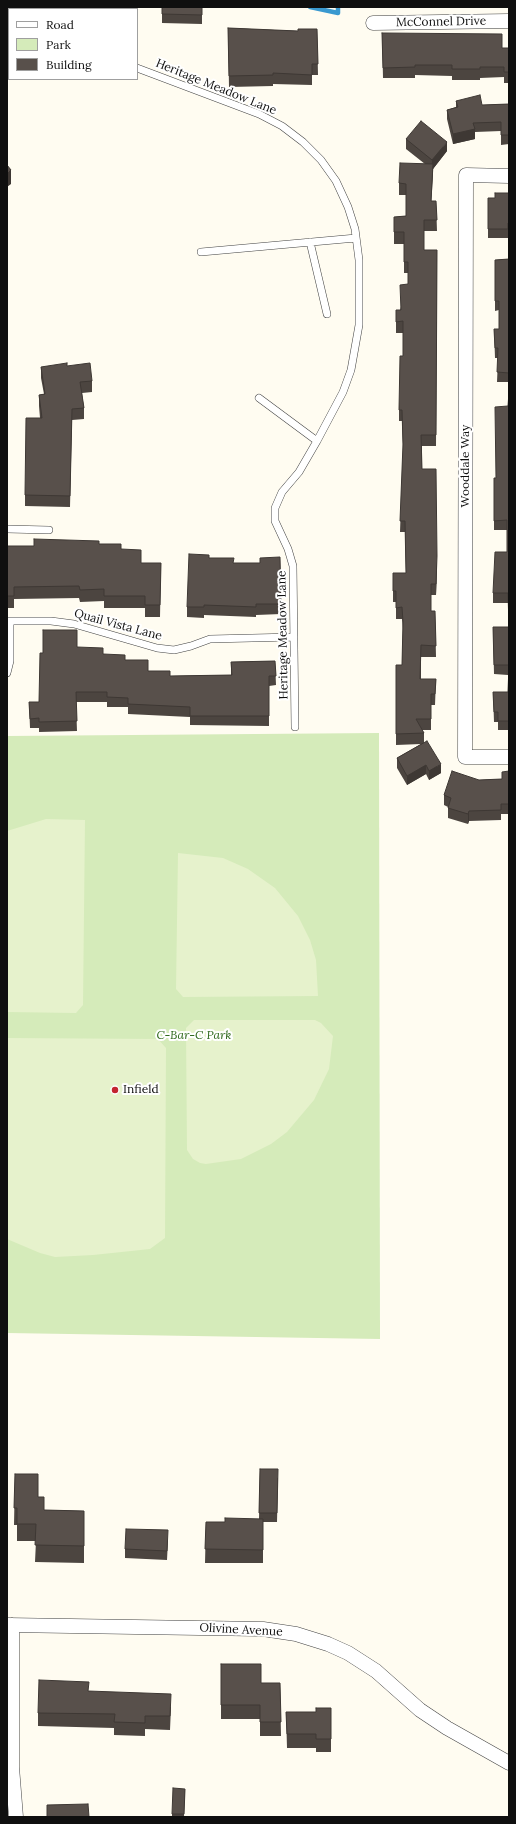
<!DOCTYPE html>
<style>
body{margin:0}
#map{position:relative;width:516px;height:1824px;overflow:hidden;background:#fffcf1;font-family:Lora,serif}
canvas{display:block}
.frame{position:absolute;inset:0;border:8px solid #0f0f0f;pointer-events:none}
.legend{position:absolute;left:8px;top:8px;width:130px;height:72px;box-sizing:border-box;background:#fff;border:1px solid #9f9f9f;margin:0;padding:5px 7px;list-style:none;font-size:12px;color:#0f0f0f}
.legend li{display:flex;align-items:center;gap:8px;height:20px}
.legend b{width:20px;border:1px solid #9f9f9f}
</style>
<div id="map">
<canvas width="516" height="1824"></canvas>
<div class="frame"></div>
<ul class="legend">
<li><b style="height:5px;background:#fff"></b>Road</li>
<li><b style="height:11px;background:#d5ebba"></b>Park</li>
<li><b style="height:11px;background:#58504b"></b>Building</li>
</ul>
</div>
<script>
const ctx = document.querySelector('canvas').getContext('2d');
ctx.lineJoin = 'round';
function paint(path, color) {
  ctx.fillStyle = color;
  ctx.fill(path, 'evenodd');
}
function poly(rows) {
  const path = new Path2D();
  for (const r of rows) {
    path.moveTo(r[0], r[1]);
    for (let i = 2; i < r.length; i += 2) path.lineTo(r[i], r[i + 1]);
  }
  return path;
}
function trace(path, color, width, dash) {
  ctx.strokeStyle = color;
  ctx.lineWidth = width;
  ctx.lineCap = dash ? 'butt' : 'round';
  ctx.setLineDash(dash || []);
  ctx.stroke(path);
}
function label(font, color, halo, rows, align = 'center') {
  ctx.font = font + ' Lora,serif';
  ctx.lineWidth = 4;
  ctx.setLineDash([]);
  ctx.textBaseline = 'middle';
  ctx.strokeStyle = halo;
  ctx.fillStyle = color;
  for (const [text, x, y, turn = 0] of rows) {
    ctx.save();
    ctx.translate(x, y);
    ctx.rotate((+turn || 0) * Math.PI / 180);
    ctx.textAlign = isNaN(turn) ? turn : align;
    if (halo) ctx.strokeText(text, 0, 0);
    ctx.fillText(text, 0, 0);
    ctx.restore();
  }
}
const green = poly([
 [379,733,380,1339,7,1333,7,736]
]);
const pitch = poly([
 [46,819,85,820,83,1005,76,1013,7,1012,7,831],
 [178,853,223,858,248,869,275,888,298,916,310,940,316,960,318,996,183,997,176,989],
 [194,1020,315,1020,321,1023,333,1036,329,1069,314,1100,287,1132,271,1144,241,1159,206,1164,200,1163,193,1159,187,1150,186,1028],
 [7,1038,158,1039,166,1048,165,1238,150,1249,93,1255,55,1257,40,1253,7,1239]
]);
const stream = poly([
 [310,7,338,13,338,7]
]);
const lane = poly([
 [46,7,47,9],
 [137,68,259,114,282,126,303,142,321,160,336,181,348,207,355,229,359,260,359,325,351,370,343,392,317,441,299,472,282,492,275,508,275,521,288,549,293,566,295,727],
 [7,73,9,73],
 [310,242,327,314],
 [201,252,356,238],
 [259,398,317,441],
 [7,529,49,530],
 [7,621,51,621,74,624,157,648,174,650,191,646,210,639,294,637],
 [7,673,10,661,10,621]
]);
const street = poly([
 [373,23,509,21],
 [509,176,466,175,465,757,509,757],
 [7,1625,263,1629,296,1634,328,1644,348,1653,376,1671,420,1710,447,1728,509,1763],
 [12,1625,12,1767,16,1817]
]);
const wall = poly([
 [162,7,202,7,202,24,162,23],
 [228,28,298,31,317,29,318,75,312,75,312,85,273,84,273,86,229,87],
 [382,33,502,48,509,48,509,83,504,83,504,77,480,78,480,80,452,80,452,76,415,75,415,78,383,78],
 [456,101,482,105,509,104,509,144,501,145,501,131,475,132,475,139,453,144,447,119,447,110,456,107],
 [406,139,447,151,433,169,431,201,436,201,437,231,424,231,424,250,437,250,436,446,422,446,422,469,437,567,436,595,431,595,431,611,435,611,436,657,421,657,421,679,436,679,435,705,431,705,431,730,422,730,424,733,424,743,441,773,429,780,426,774,407,785,397,768,397,758,421,744,396,745,396,665,402,665,403,629,402,619,396,619,396,602,393,602,393,573,406,573,405,532,400,532,403,448,402,421,399,421,399,410,403,356,403,333,396,333,396,310,400,310,408,284,408,273,404,273,404,244,394,244,394,217,406,216,406,195,399,195,399,183,425,164,406,149],
 [509,193,509,232,508,232,508,238,488,238,488,198,495,198],
 [509,259,509,389,509,382,497,382,498,358,495,358,494,329,499,329,499,310,495,311,495,260],
 [67,366,92,381,92,392,82,393,84,408,84,419,72,420,70,507,25,506,25,495,40,418,39,406,39,395,44,394,41,378,41,367],
 [509,392,509,730,498,730,498,722,494,722,493,692,508,692,508,675,494,674,493,627,509,627,508,603,493,603,493,593,507,552,507,530,494,530,494,478,496,478,508,406],
 [99,544,121,549,141,563,161,563,160,617,145,617,145,608,104,608,104,601,80,602,79,598,14,599,14,608,7,608,7,546,34,546],
 [280,557,281,614,256,615,256,617,204,615,204,618,187,617,187,607,209,558,234,563,260,563],
 [77,647,125,660,148,671,170,676,231,675,231,662,275,661,276,685,269,686,269,726,190,725,190,717,128,714,128,707,107,707,107,702,76,702,77,731,39,732,39,728,30,728,29,702,39,702,43,653],
 [509,771,509,814,501,814,501,820,469,821,468,824,448,818,448,807,444,805,444,795,479,780,502,779],
 [260,1469,278,1478,277,1522,263,1522,263,1563,205,1563,206,1522,225,1522,259,1519],
 [15,1474,38,1497,44,1510,84,1511,84,1563,35,1562,36,1541,17,1541,17,1525,14,1525],
 [168,1540,167,1560,125,1558,125,1549],
 [221,1664,261,1683,280,1683,281,1736,260,1736,260,1719,221,1719],
 [89,1691,171,1707,170,1730,145,1729,145,1736,114,1735,114,1728,38,1726,38,1713],
 [331,1708,331,1752,316,1752,316,1748,287,1748,286,1712,316,1712],
 [185,1789,184,1817,172,1817,172,1814]
]);
const shadedWall = poly([
 [9,27,9,41,7,42,7,29],
 [475,129,475,139,453,144,453,134],
 [447,142,447,151,433,169,431,212,432,160],
 [11,170,11,184,7,187,7,174],
 [437,556,437,567,436,595,436,584],
 [441,764,441,773,429,780,429,771],
 [426,765,426,774,407,785,407,776],
 [469,811,469,821,468,824,468,814]
]);
const building = poly([
 [7,7,26,7,27,9,9,9,9,27,7,29,7,7],
 [162,7,202,7,202,15,162,14,162,7],
 [228,28,298,31,298,29,317,29,318,64,312,64,312,75,273,73,273,75,229,76,228,28],
 [382,33,502,34,502,48,509,48,509,72,504,72,504,67,480,67,480,69,452,69,452,65,415,65,415,67,383,68,382,33],
 [480,95,482,105,509,104,509,135,501,135,501,122,473,123,475,129,453,134,447,110,458,107,456,101,480,95],
 [421,121,447,142,432,160,406,139,421,121],
 [400,163,433,164,431,201,436,201,437,220,424,220,424,250,437,250,436,435,421,435,422,469,436,469,437,556,436,584,431,584,431,611,435,611,436,646,421,645,420,679,436,679,435,694,431,694,431,719,416,719,424,733,396,734,396,665,402,665,403,622,402,607,396,608,396,591,393,591,393,573,406,573,405,521,400,521,403,444,402,410,399,410,400,356,403,356,403,321,396,322,396,310,401,310,400,285,408,284,408,262,404,262,404,232,394,232,394,217,406,216,406,184,399,183,400,163],
 [7,165,11,170,7,174,7,165],
 [495,193,509,193,509,223,508,223,508,229,488,229,488,198,495,198,495,193],
 [509,259,509,379,509,373,497,372,498,348,495,348,494,329,499,329,499,301,495,301,495,260,509,259],
 [67,363,67,366,90,363,92,381,80,382,84,408,72,409,70,496,25,495,26,418,42,418,39,395,45,394,41,367,67,363],
 [509,392,509,721,498,721,498,712,494,712,493,692,508,692,509,665,494,665,493,627,509,627,508,593,493,593,495,552,507,552,507,520,494,521,494,478,496,478,495,407,508,406,509,392],
 [34,539,99,541,99,544,121,544,121,549,141,550,141,563,161,563,160,605,145,605,145,596,104,596,104,589,80,590,79,586,14,587,14,596,7,596,7,546,34,546,34,539],
 [189,554,209,555,209,558,234,558,233,563,260,563,260,558,280,557,281,604,256,604,256,607,204,605,204,607,187,607,189,554],
 [43,630,77,630,77,647,103,648,103,654,125,655,125,660,148,660,148,671,170,671,170,676,232,675,231,662,275,661,276,676,269,676,269,716,190,716,190,707,128,704,128,698,107,697,107,692,76,692,77,721,39,722,39,718,30,719,29,702,39,702,40,653,43,653,43,630],
 [427,741,441,764,429,771,426,765,407,776,397,758,427,741],
 [452,771,479,780,502,779,502,772,509,771,509,804,501,804,501,810,469,811,468,814,448,808,451,798,444,795,452,771],
 [260,1469,278,1469,277,1513,259,1513,260,1469],
 [15,1474,38,1474,38,1497,44,1497,44,1510,84,1511,84,1546,35,1545,36,1524,17,1524,17,1508,14,1508,15,1474],
 [225,1518,263,1519,263,1550,205,1549,206,1522,225,1522,225,1518],
 [126,1529,168,1530,167,1551,125,1549,126,1529],
 [221,1664,261,1664,261,1683,280,1683,281,1722,260,1722,260,1705,221,1705,221,1664],
 [39,1680,89,1682,88,1691,171,1694,170,1716,145,1716,145,1723,114,1722,115,1714,38,1713,39,1680],
 [316,1708,331,1708,331,1739,316,1739,316,1734,287,1734,286,1712,316,1712,316,1708],
 [173,1788,185,1789,184,1814,172,1814,173,1788],
 [88,1804,89,1817,47,1817,47,1805,88,1804]
]);
const markers = [
 [115,1090,4,"#c32430"]
];
const streetNames = [
 ["McConnel Drive",441,22,-1],
 ["Heritage Meadow Lane",216,87,22],
 ["Wooddale Way",466,466,-90],
 ["Quail Vista Lane",118,625,15],
 ["Heritage Meadow Lane",283,635,-91],
 ["Olivine Avenue",241,1630,3]
];
const parkNames = [
 ["C-Bar-C Park",194,1036]
];
const poiNames = [
 ["Infield",123,1090]
];
paint(green, '#d5ebba');
paint(pitch, '#e6f2cc');
trace(stream, '#3a99d0', 4.5);
trace(lane, '#424242', 8);
trace(street, '#424242', 15);
trace(lane, '#fff', 7);
trace(street, '#fff', 14);
paint(wall, '#4c4540');
paint(shadedWall, '#3e3834');
paint(building, '#58504b');
trace(building, '#3e3834', 1);
for (const [x, y, r, color] of markers) {
  const dot = new Path2D();
  dot.arc(x, y, r, 0, 2 * Math.PI);
  ctx.fillStyle = color;
  ctx.fill(dot);
  trace(dot, '#fff', 1.5);
}
label('12px', '#0f0f0f', '#fff', streetNames);
label('italic 12px', '#2f691d', '#fff', parkNames);
label('12px', '#0f0f0f', '#fff', poiNames, 'left');
</script>
